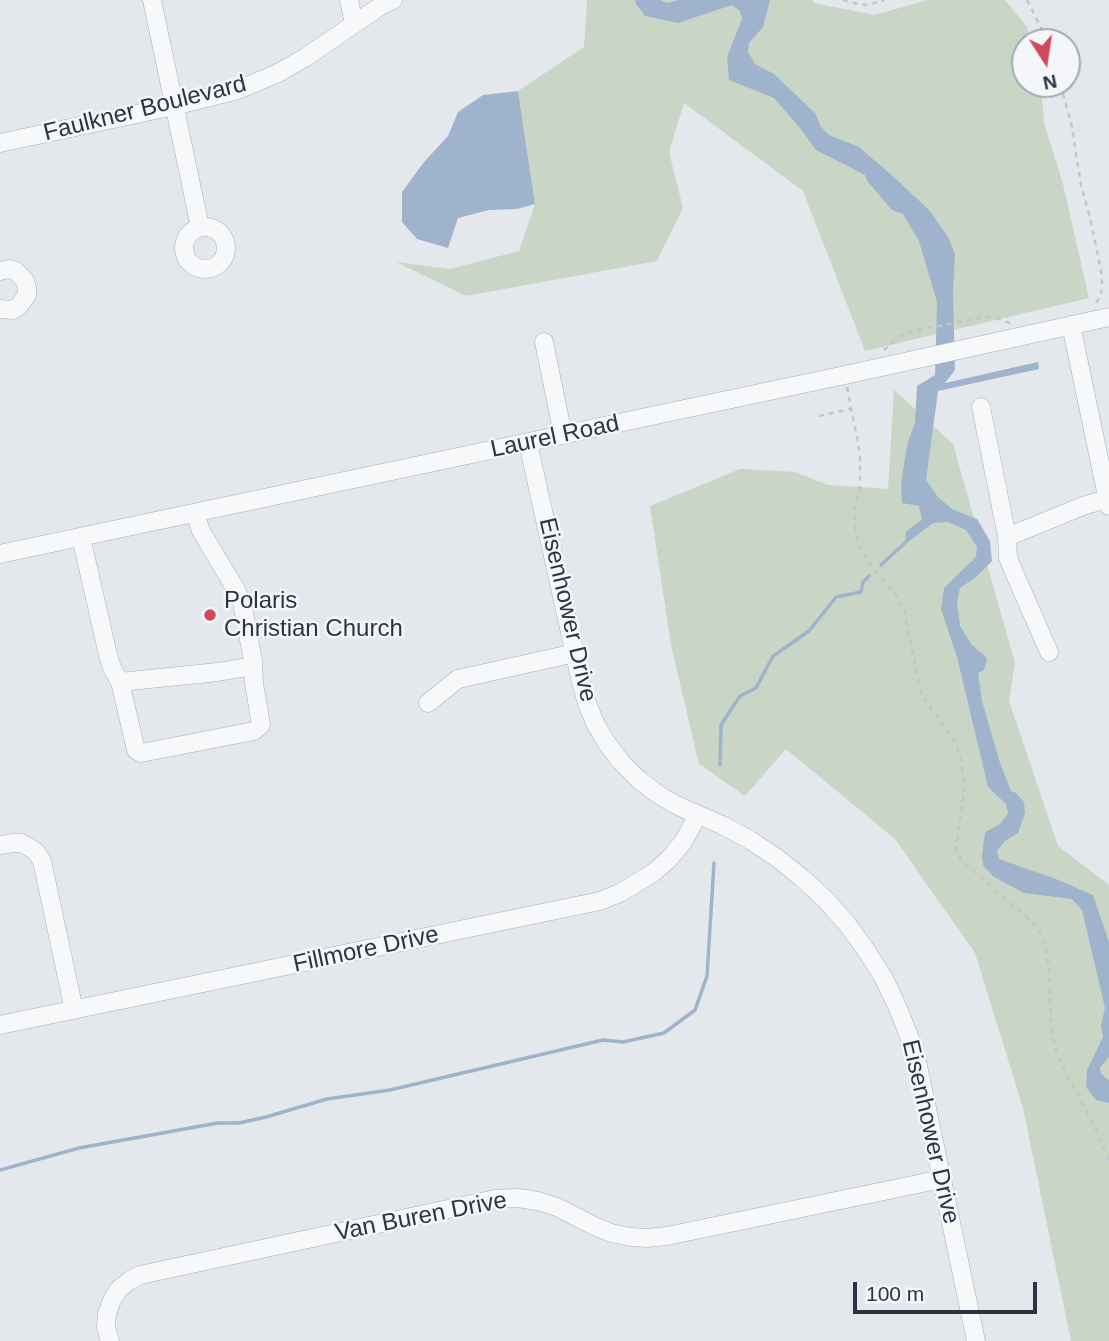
<!DOCTYPE html>
<style>
body{margin:0}
#map{position:relative;width:1109px;height:1341px;overflow:hidden;background:#e4e7ec;font-family:Helvetica,sans-serif}
canvas{display:block}
.north{position:absolute;left:1011px;top:28px;width:70px;height:70px;box-sizing:border-box;background:#f4f6f9;border:2px solid #a4a8b1;border-radius:50%;rotate:168deg;font-size:19px;font-weight:700;line-height:28px;text-align:center;color:#2b3445}
.north::after{content:'';display:block;margin:auto;width:24px;height:32px;background:#d1495b;clip-path:polygon(50% 0,100% 100%,50% 72%,0 100%)}
.scale{position:absolute;left:853px;top:1282px;width:184px;height:32px;box-sizing:border-box;border:4px solid #2b3445;border-top:0;padding-left:9px;font-size:21px;line-height:24px;white-space:nowrap;color:#2b3445;-webkit-text-stroke:5px #f4f6f9;paint-order:stroke}
</style>
<div id="map">
<canvas width="1109" height="1341"></canvas>
<div class="north">N</div>
<div class="scale">100 m</div>
</div>
<script>
const ctx = document.querySelector('canvas').getContext('2d');
ctx.lineJoin = 'round';
function paint(path, color) {
  ctx.fillStyle = color;
  ctx.fill(path, 'evenodd');
}
function poly(rows) {
  const path = new Path2D();
  for (const r of rows) {
    if (r.length === 3) {
      path.moveTo(r[0] + r[2], r[1]);
      path.arc(r[0], r[1], r[2], 0, 2 * Math.PI);
      continue;
    }
    path.moveTo(r[0], r[1]);
    for (let i = 2; i < r.length; i += 2) path.lineTo(r[i], r[i + 1]);
  }
  return path;
}
function trace(path, color, width, dash) {
  ctx.strokeStyle = color;
  ctx.lineWidth = width;
  ctx.lineCap = dash ? 'butt' : 'round';
  ctx.setLineDash(dash || []);
  ctx.stroke(path);
}
function label(font, color, halo, rows, align = 'center') {
  ctx.font = font + ' Helvetica,sans-serif';
  ctx.lineWidth = 5;
  ctx.setLineDash([]);
  ctx.textBaseline = 'middle';
  ctx.strokeStyle = halo;
  ctx.fillStyle = color;
  for (const [text, x, y, turn = 0] of rows) {
    ctx.save();
    ctx.translate(x, y);
    ctx.rotate((+turn || 0) * Math.PI / 180);
    ctx.textAlign = isNaN(turn) ? turn : align;
    if (halo) ctx.strokeText(text, 0, 0);
    ctx.fillText(text, 0, 0);
    ctx.restore();
  }
}
const green = poly([
 [587,0,812,0,814,3,875,15,927,0,1005,0,1027,27,1031,42,1025,42,1025,84,1041,84,1044,123,1063,184,1089,298,865,351,803,191,684,103,669,152,683,208,657,261,466,296,396,262,450,269,519,251,535,204,518,91,584,47],
 [894,390,953,444,1015,663,1009,701,1058,846,1109,885,1109,1341,1071,1341,1023,1108,975,953,895,839,786,749,745,796,699,764,671,645,650,506,740,469,795,472,828,485,888,489]
]);
const water = poly([
 [635,0,660,0,667,3,679,0,770,0,763,27,749,43,748,52,755,64,774,74,815,113,821,127,829,135,859,147,897,180,930,211,948,237,955,254,953,293,955,370,945,383,1038,362,1039,369,938,391,926,480,938,497,952,509,977,519,990,541,992,561,976,577,960,588,957,603,960,626,971,644,986,657,987,661,984,670,978,673,982,701,1000,763,1011,791,1016,793,1024,802,1025,813,1018,833,1005,841,997,851,999,859,1056,879,1093,895,1109,942,1109,1057,1100,1067,1101,1074,1109,1080,1109,1103,1096,1100,1086,1087,1087,1070,1103,1037,1101,1025,1105,1008,1082,910,1072,899,1024,893,994,877,983,865,982,856,985,832,1000,824,1008,814,1006,804,988,787,957,657,941,609,944,588,976,557,977,547,966,530,948,522,933,523,905,544,906,532,922,519,919,506,902,503,901,484,907,445,915,423,917,386,935,375,937,302,919,241,903,214,892,210,868,182,865,175,816,150,800,128,774,98,729,80,727,57,742,19,740,11,732,5,678,23,645,16,636,4],
 [518,91,535,204,517,209,489,210,458,218,448,248,417,239,402,222,402,192,424,162,448,136,458,112,483,95]
]);
const stream = poly([
 [881,565,908,540],
 [720,765,721,725,740,696,756,688,773,656,809,631,836,597,861,592,863,582,869,576],
 [0,1170,79,1148,218,1123,239,1123,266,1117,327,1099,390,1090,603,1040,623,1042,664,1033,695,1010,707,976,714,863]
]);
const path = poly([
 [843,0,858,4,869,5,884,0],
 [1027,0,1048,42],
 [1060,84,1071,122,1081,185,1090,218,1101,270,1102,283,1101,295,1095,305],
 [884,350,899,337,907,332,985,317,995,317,1012,324],
 [847,387,858,443,860,458,860,485,855,508,855,528,859,546,869,563,897,596,904,610,920,689,925,700,955,742,960,757,965,784,956,850,962,861,1034,924,1044,938,1049,967,1051,1025,1055,1047,1065,1071,1099,1135,1109,1162],
 [819,416,850,409]
]);
const minor = poly([
 [152,0,200,227],
 [349,0,354,24],
 [0,143,174,106,238,90,278,73,306,57,382,5,393,0],
 [205,248,21],
 [0,271,9,269,16,271,25,281,27,288,27,295,19,306,13,310,0,309],
 [1071,325,1109,506],
 [544,342,563,435],
 [981,407,1007,537,1083,506,1109,498],
 [528,443,581,682,587,703,595,723,606,742,621,762,639,780,659,795,678,806,722,825,750,840,777,858,802,878,826,900,847,924,866,950,883,977,897,1006,909,1036,918,1066,976,1341],
 [195,513,201,531,235,588,242,602,253,661,254,683,261,725,254,731,141,753,136,750,120,682,218,672,253,666],
 [81,537,108,655,112,668,120,682],
 [1007,537,1008,557,1013,570,1049,652],
 [0,554,845,375,1109,317],
 [428,703,458,679,575,653],
 [0,845,13,843,21,843,29,847,36,852,42,861,74,1010],
 [0,1025,600,901,620,893,653,873,669,859,683,842,698,815],
 [110,1341,106,1327,107,1314,112,1300,119,1289,129,1281,140,1275,495,1199,518,1198,538,1201,557,1207,594,1226,611,1233,631,1237,647,1238,667,1236,942,1179]
]);
const markers = [
 [210,615,7,"#d1495b"]
];
const streetNames = [
 ["Faulkner Boulevard",145,109,-14],
 ["Laurel Road",555,437,-12],
 ["Eisenhower Drive",567,610,77],
 ["Fillmore Drive",366,950,-12],
 ["Eisenhower Drive",930,1132,77],
 ["Van Buren Drive",421,1217,-11]
];
const poiNames = [
 ["Polaris",224,601],
 ["Christian Church",224,629]
];
paint(green, '#c9d6c5');
paint(water, '#9fb4cc');
trace(stream, '#9fb4cc', 3.5);
trace(minor, '#a9aeb7', 19);
trace(path, '#c2c5cb', 2.5, [5, 5]);
trace(minor, '#f7f8fa', 18);
for (const [x, y, r, color] of markers) {
  const dot = new Path2D();
  dot.arc(x, y, r, 0, 2 * Math.PI);
  ctx.fillStyle = color;
  ctx.fill(dot);
  trace(dot, '#f4f6f9', 2.5);
}
label('24px', '#2b3445', '#f4f6f9', streetNames);
label('24px', '#2b3445', '#f4f6f9', poiNames, 'left');
</script>
